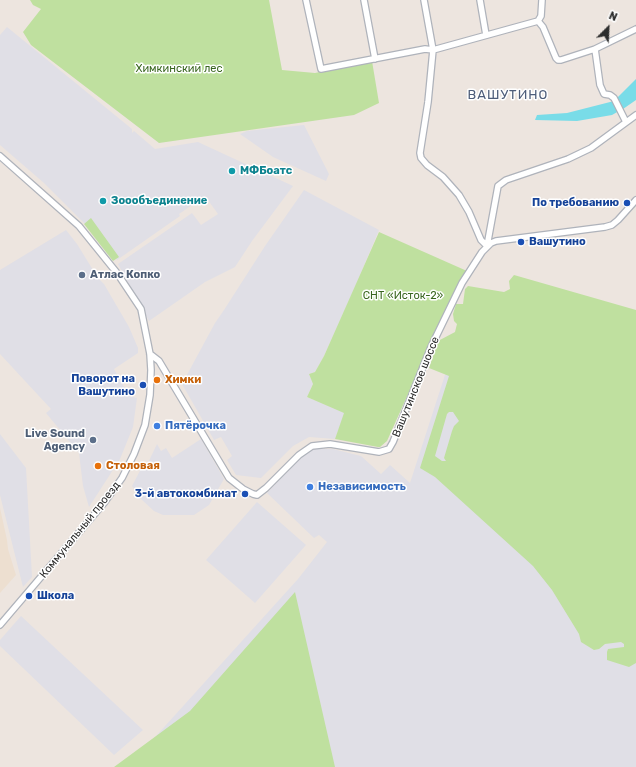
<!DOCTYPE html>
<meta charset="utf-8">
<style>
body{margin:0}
#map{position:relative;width:636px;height:767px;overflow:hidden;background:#ede5df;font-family:Rubik,sans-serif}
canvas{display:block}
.north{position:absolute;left:588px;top:8px;width:40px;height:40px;-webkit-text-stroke:3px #fff;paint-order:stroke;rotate:24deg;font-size:11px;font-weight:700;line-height:16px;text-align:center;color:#2c2c2c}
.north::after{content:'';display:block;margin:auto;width:14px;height:18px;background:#2c2c2c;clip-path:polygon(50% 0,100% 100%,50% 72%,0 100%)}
</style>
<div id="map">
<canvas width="636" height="767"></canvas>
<div class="north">N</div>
</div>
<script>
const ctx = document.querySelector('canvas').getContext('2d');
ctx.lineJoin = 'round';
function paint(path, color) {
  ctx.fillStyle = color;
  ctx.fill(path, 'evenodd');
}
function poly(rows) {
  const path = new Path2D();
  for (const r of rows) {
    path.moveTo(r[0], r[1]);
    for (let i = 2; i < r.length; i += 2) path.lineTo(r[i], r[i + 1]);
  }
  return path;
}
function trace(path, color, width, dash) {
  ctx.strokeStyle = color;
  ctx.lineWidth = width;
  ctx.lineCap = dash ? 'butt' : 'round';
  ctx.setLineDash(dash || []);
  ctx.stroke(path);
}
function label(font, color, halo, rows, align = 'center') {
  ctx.font = font + ' Rubik,sans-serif';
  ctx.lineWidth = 3;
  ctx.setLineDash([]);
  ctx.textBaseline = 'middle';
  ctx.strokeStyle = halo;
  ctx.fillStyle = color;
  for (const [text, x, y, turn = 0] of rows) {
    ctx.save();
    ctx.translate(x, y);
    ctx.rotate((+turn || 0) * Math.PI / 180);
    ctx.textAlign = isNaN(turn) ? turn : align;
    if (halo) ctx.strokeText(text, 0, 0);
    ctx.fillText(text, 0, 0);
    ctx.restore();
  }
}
const industrial = poly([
 [7,27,132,129,132,133,134,131,155,149,198,142,293,186,252,241,235,267,205,282,149,321,118,264,192,213,201,225,218,214,205,196,179,214,180,216,117,260,110,249,44,183,0,145,0,35],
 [304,125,329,174,326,181,273,157,240,134,247,131],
 [304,190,379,230,355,287,324,356,315,372,309,374,313,384,307,397,345,413,335,439,309,437,293,446,261,478,236,475,227,460,232,456,221,437,214,440,182,384,215,323,224,310,265,246],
 [66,230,77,244,98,278,104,284,129,327,138,348,138,353,114,369,129,396,137,398,133,427,120,459,89,507,83,486,79,453,46,413,51,409,0,354,0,270],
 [470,288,636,329,636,767,128,767,298,579,327,542,319,535,314,538,267,493,304,454,314,449,333,449,361,456,381,474,390,465,410,483,444,378],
 [0,434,26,468,32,577,23,587,0,495],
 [201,439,224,479,209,505,194,515,163,515,154,511,141,499,132,486,144,463,147,465,157,444,161,451,166,448,172,458],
 [257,502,306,545,255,603,206,560],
 [21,616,143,730,114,755,0,646,0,640]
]);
const education = poly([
 [0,508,7,540,8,549,16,575,0,593]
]);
const green = poly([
 [30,0,269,0,282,70,315,73,372,61,379,103,354,115,159,143,31,45,23,32,41,9,33,5],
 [91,218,119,257,113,261,84,224],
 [379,232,467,271,431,343,387,441,380,447,378,447,335,439,344,413,307,397,313,384,309,374,315,372,324,356],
 [514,275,636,310,636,663,629,667,607,660,607,652,608,649,624,647,624,644,621,642,605,644,599,649,594,650,581,642,579,634,552,590,533,566,435,477,420,468,449,376,429,368,438,341,455,332,457,324,454,321,453,314,456,304,463,304,465,289,468,286,504,292,510,289,509,281],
 [449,412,453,412,459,421,454,426,452,431,444,458,446,461,442,461,435,456,447,414],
 [295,592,335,767,114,767,190,711]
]);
const water = poly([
 [636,79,636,100,623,109,617,98],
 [614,101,619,111,612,115,577,121,535,120,537,115,567,113]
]);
const minor = poly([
 [306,0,321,69,425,49,433,50,538,21,541,16,542,0],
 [364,0,375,59],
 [424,0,433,50,428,102,420,153,421,158,427,165,443,177,459,195,469,212,481,240,487,246,498,186,506,180,568,159,591,148,636,115],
 [480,0,486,35],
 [538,21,543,27,556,58,558,60,561,60,595,49,600,85,604,94,610,95,614,98,626,122],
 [595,49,636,29],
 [0,156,79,226,117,273,141,309,150,354,151,370,150,395,145,425,134,454,122,478,104,503,0,625],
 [150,354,159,361,229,478,243,489,253,494,257,495,266,488,299,455,312,446,330,444,379,452,389,449,393,442,431,347,462,283,482,252,491,243,496,241,605,227,612,225,618,220,636,200]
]);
const markers = [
 [232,171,4,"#0f9aa8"],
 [103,201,4,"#0f9aa8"],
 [627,203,4,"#1a4fb4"],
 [521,242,4,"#1a4fb4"],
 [82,275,4,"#5c6f8a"],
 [157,380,4,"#e8710a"],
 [143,385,4,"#1a4fb4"],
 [157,426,4,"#3f7fe0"],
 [93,440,4,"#5c6f8a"],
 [98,466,4,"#e8710a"],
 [310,487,4,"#3f7fe0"],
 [245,494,4,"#1a4fb4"],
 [29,596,4,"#1a4fb4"]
];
const parkNames = [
 ["Химкинский лес",179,69],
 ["СНТ «Исток-2»",403,296]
];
const cultureNames = [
 ["МФБоатс",240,171],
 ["Зоообъединение",111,201]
];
const transitNames = [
 ["По требованию",619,203],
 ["Вашутино",529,242,"left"],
 ["Поворот на",135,379],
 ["Вашутино",135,392],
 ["3-й автокомбинат",237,494],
 ["Школа",37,596,"left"]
];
const serviceNames = [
 ["Атлас Копко",90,275],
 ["Live Sound",85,434,"right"],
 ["Agency",85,447,"right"]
];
const foodNames = [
 ["Химки",165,380],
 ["Столовая",106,466]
];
const streetNames = [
 ["Вашутинское шоссе",416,387,-68],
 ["Коммунальный проезд",80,530,-51]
];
const shopNames = [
 ["Пятёрочка",165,426],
 ["Независимость",318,487]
];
const quarterNames = [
 ["ВАШУТИНО",508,95]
];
paint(industrial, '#e0dfe6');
paint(education, '#eddfd0');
paint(green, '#bfe09f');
paint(water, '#79dce8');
trace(minor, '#afb3bb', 8);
trace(minor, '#fff', 5.5);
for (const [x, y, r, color] of markers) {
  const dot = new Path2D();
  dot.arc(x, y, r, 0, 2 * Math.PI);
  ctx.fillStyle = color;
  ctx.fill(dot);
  trace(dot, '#fff', 1.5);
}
label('11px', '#39661f', '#fff', parkNames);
label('bold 11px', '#0d838f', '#fff', cultureNames, 'left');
label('bold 11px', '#164399', '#fff', transitNames, 'right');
label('bold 11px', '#4e5e75', '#fff', serviceNames, 'left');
label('bold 11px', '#c56008', '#fff', foodNames, 'left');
label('11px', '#2c2c2c', '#fff', streetNames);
label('bold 11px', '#366cbe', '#fff', shopNames, 'left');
ctx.letterSpacing = '1px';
label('13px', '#4e5d7a', '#fff', quarterNames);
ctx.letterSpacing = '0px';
</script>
